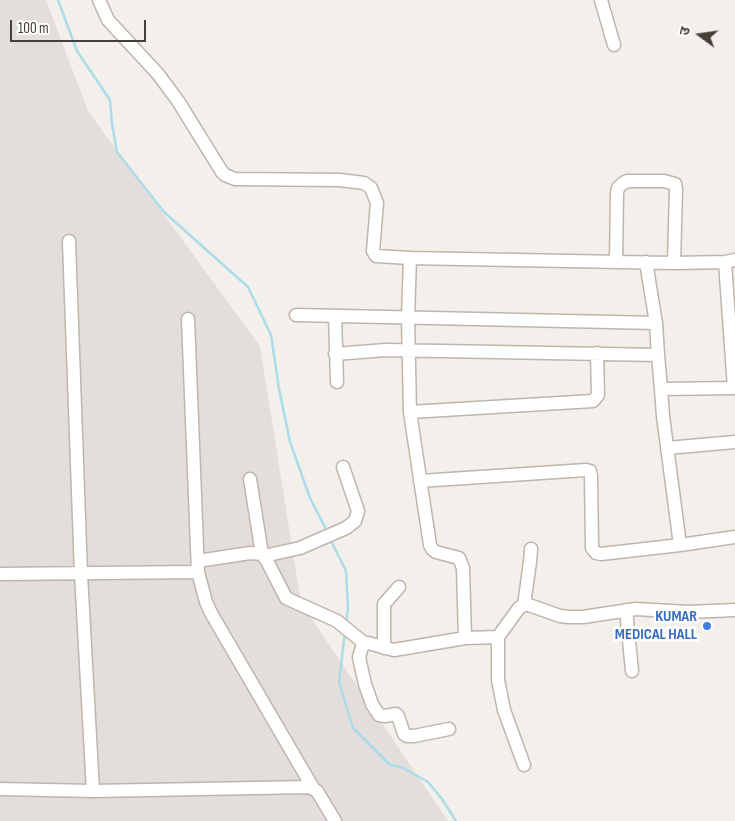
<!DOCTYPE html>
<meta charset="utf-8">
<style>
body{margin:0}
#map{position:relative;width:735px;height:821px;overflow:hidden;background:#f3efea;font-family:"Sofia Sans Condensed","Noto Sans Devanagari",sans-serif}
canvas{display:block}
.north{position:absolute;left:675px;top:10px;width:50px;height:50px;-webkit-text-stroke:4px #fff;paint-order:stroke;rotate:284deg;font-size:14px;font-weight:700;line-height:20px;text-align:center;color:#463f39}
.north::after{content:'';display:block;margin:auto;width:18px;height:22px;background:#463f39;clip-path:polygon(50% 0,100% 100%,50% 72%,0 100%)}
.scale{position:absolute;left:10px;top:20px;width:136px;height:22px;box-sizing:border-box;border:2px solid #463f39;border-top:0;padding-left:6px;font-size:15px;line-height:18px;white-space:nowrap;color:#463f39;-webkit-text-stroke:4px #fff;paint-order:stroke}
</style>
<div id="map">
<canvas width="735" height="821"></canvas>
<div class="north">उ</div>
<div class="scale">100 m</div>
</div>
<script>
const ctx = document.querySelector('canvas').getContext('2d');
ctx.lineJoin = 'round';
function paint(path, color) {
  ctx.fillStyle = color;
  ctx.fill(path, 'evenodd');
}
function poly(rows) {
  const path = new Path2D();
  for (const r of rows) {
    path.moveTo(r[0], r[1]);
    for (let i = 2; i < r.length; i += 2) path.lineTo(r[i], r[i + 1]);
  }
  return path;
}
function trace(path, color, width, dash) {
  ctx.strokeStyle = color;
  ctx.lineWidth = width;
  ctx.lineCap = dash ? 'butt' : 'round';
  ctx.setLineDash(dash || []);
  ctx.stroke(path);
}
function label(font, color, halo, rows, align = 'center') {
  ctx.font = font + ' "Sofia Sans Condensed",sans-serif';
  ctx.lineWidth = 5;
  ctx.setLineDash([]);
  ctx.textBaseline = 'middle';
  ctx.strokeStyle = halo;
  ctx.fillStyle = color;
  for (const [text, x, y, turn = 0] of rows) {
    ctx.save();
    ctx.translate(x, y);
    ctx.rotate((+turn || 0) * Math.PI / 180);
    ctx.textAlign = isNaN(turn) ? turn : align;
    if (halo) ctx.strokeText(text, 0, 0);
    ctx.fillText(text, 0, 0);
    ctx.restore();
  }
}
const industrial = poly([
 [0,0,46,0,88,111,260,346,301,603,448,821,0,821]
]);
const stream = poly([
 [58,0,77,51,110,100,112,124,117,152,164,212,248,287,271,335,279,389,290,442,310,498,327,531],
 [330,539,346,571,348,607,346,624],
 [345,632,339,682,353,728,389,764,403,768,428,782,442,799,456,821]
]);
const minor = poly([
 [99,0,108,20,158,74,178,101,222,172,225,175,235,179,340,180,364,183,371,188,377,203,373,251,376,256,410,258,674,263,725,262,735,260],
 [601,0,614,45],
 [69,241,81,574,93,791],
 [410,258,408,318,410,412,430,545,432,549,436,552,459,558,463,568,465,638],
 [616,262,617,193,618,188,622,184,627,181,664,181,675,184,676,189,674,263],
 [646,262,656,323],
 [296,315,656,323,658,355],
 [335,316,337,382],
 [188,319,198,572,206,602,211,613,313,788],
 [335,354,386,350,658,355,661,389,734,388,725,262],
 [661,389,663,416,680,545,735,537],
 [410,412,593,401,598,395,597,353],
 [667,448,735,442],
 [250,479,262,554],
 [420,481,586,470,590,471,591,476,592,548,596,553,601,554,680,545],
 [264,556,300,548,346,528,355,521,358,511,343,467],
 [198,561,250,553,262,554,267,561,286,598,337,621,364,643],
 [0,574,198,572],
 [524,605,530,562,531,549],
 [626,610,632,671],
 [384,648,384,604,399,587],
 [449,729,414,736,407,736,404,734,398,716,396,714,385,716,379,715,372,704,365,684,360,662,359,657,363,644,368,643,394,650,465,638,498,637],
 [524,765,504,710,498,680,498,637,519,608,524,605,529,605,560,616,569,617,583,617,636,609,689,612,735,610],
 [0,789,93,791,309,787,317,791,335,821]
]);
const markers = [
 [707,626,5,"#3f7fe0"]
];
const shopNames = [
 ["KUMAR",697,617],
 ["MEDICAL HALL",697,635]
];
paint(industrial, '#e3dedb');
trace(stream, '#acdbea', 2.5);
trace(minor, '#beb5ad', 15);
trace(minor, '#fff', 12);
for (const [x, y, r, color] of markers) {
  const dot = new Path2D();
  dot.arc(x, y, r, 0, 2 * Math.PI);
  ctx.fillStyle = color;
  ctx.fill(dot);
  trace(dot, '#fff', 2);
}
label('bold 16px', '#366cbe', '#fff', shopNames, 'right');
</script>
